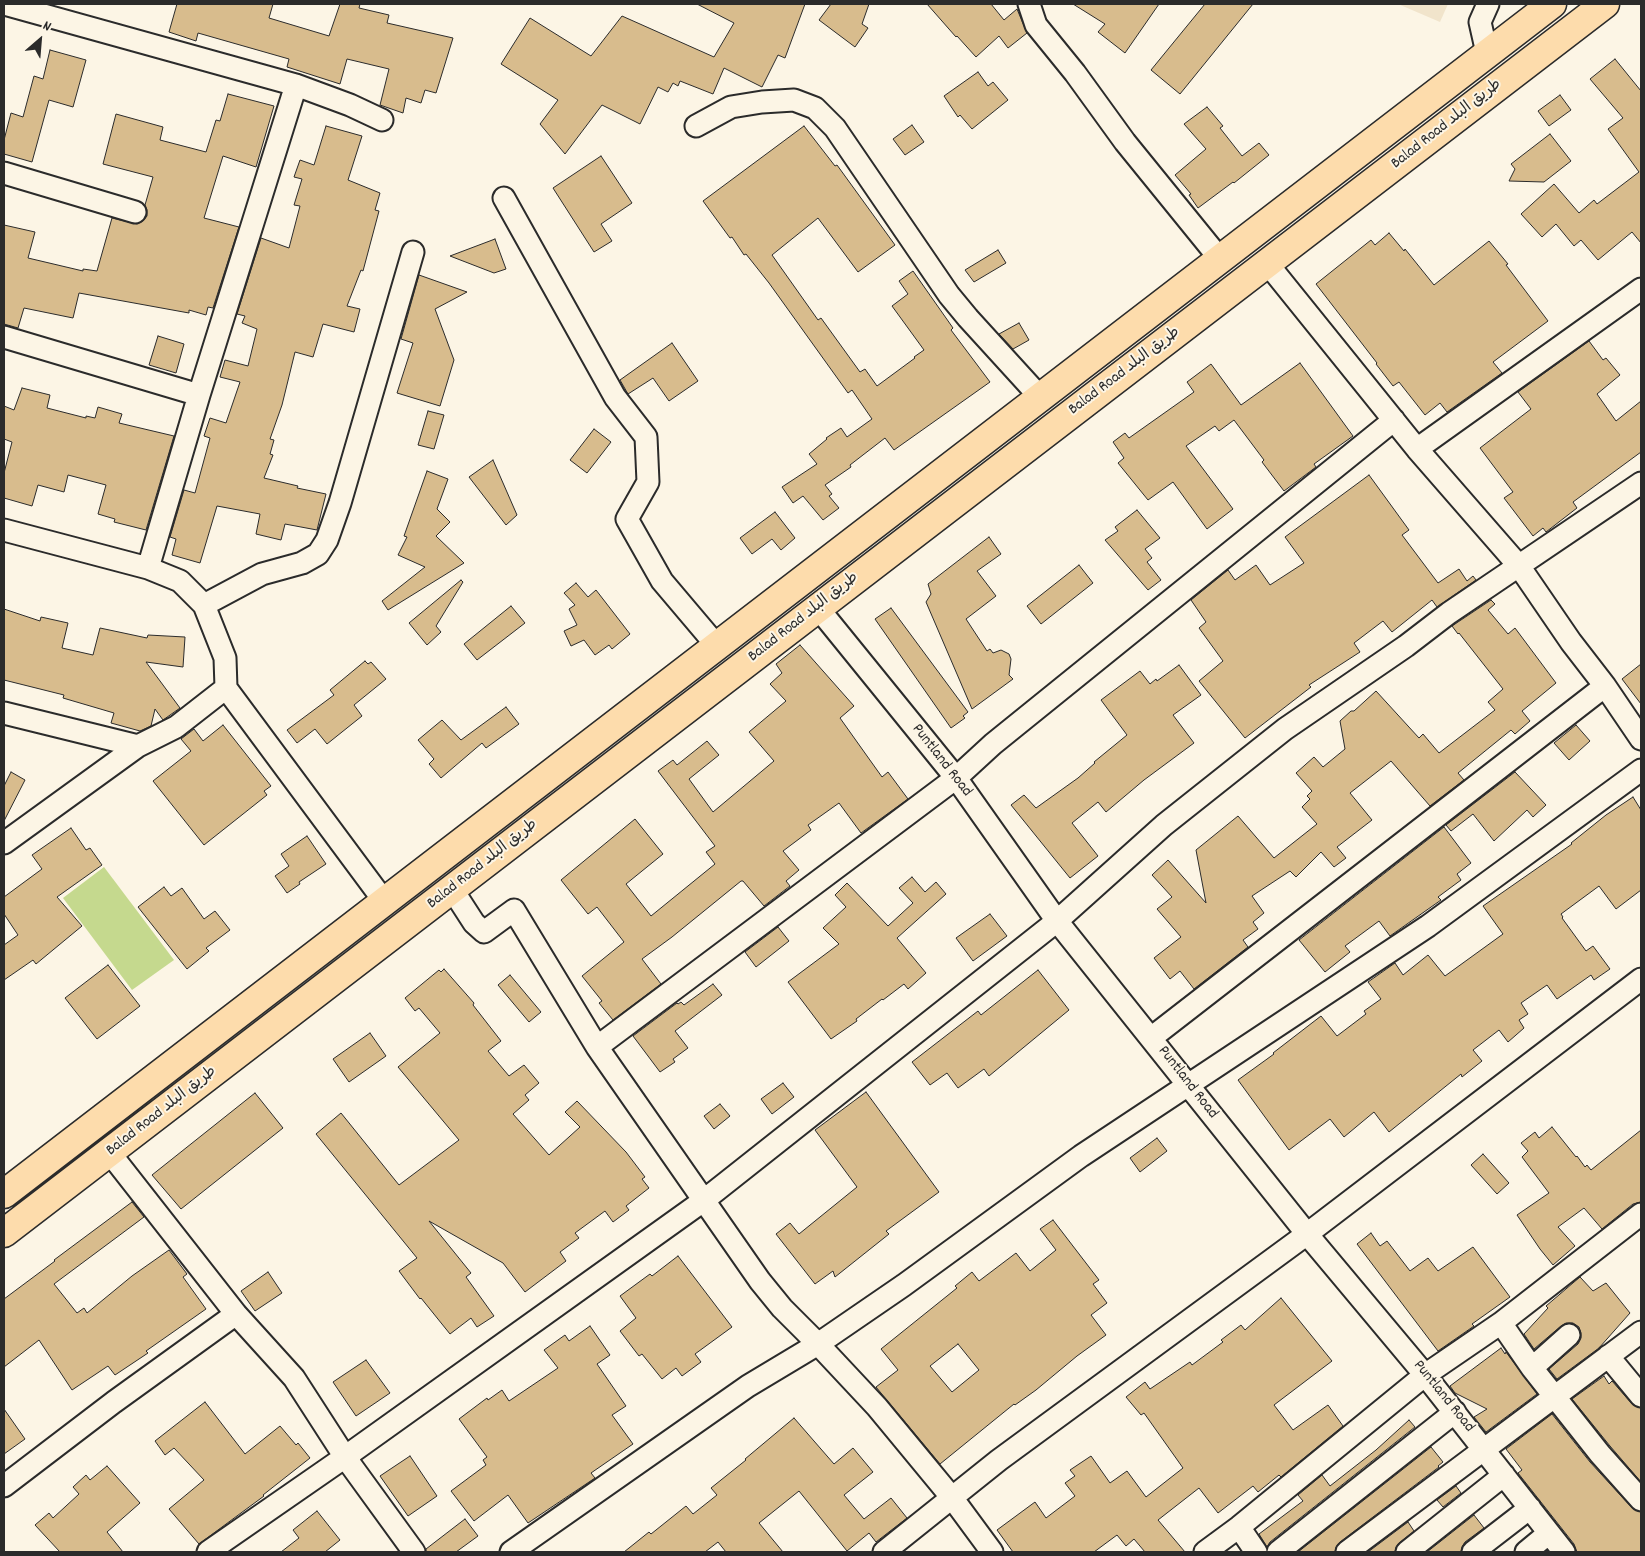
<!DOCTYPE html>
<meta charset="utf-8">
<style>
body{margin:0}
#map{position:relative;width:1645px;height:1556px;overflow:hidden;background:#fcf5e5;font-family:Dekko,sans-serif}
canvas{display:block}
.frame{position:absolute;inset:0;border:5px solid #2b2b2b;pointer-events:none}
.north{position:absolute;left:15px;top:15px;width:50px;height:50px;-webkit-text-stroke:4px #fcf5e5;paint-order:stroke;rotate:27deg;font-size:14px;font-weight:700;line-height:20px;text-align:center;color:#2b2b2b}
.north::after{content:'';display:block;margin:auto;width:18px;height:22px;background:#2b2b2b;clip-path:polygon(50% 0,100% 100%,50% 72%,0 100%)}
</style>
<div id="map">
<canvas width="1645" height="1556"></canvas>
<div class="frame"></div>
<div class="north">N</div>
</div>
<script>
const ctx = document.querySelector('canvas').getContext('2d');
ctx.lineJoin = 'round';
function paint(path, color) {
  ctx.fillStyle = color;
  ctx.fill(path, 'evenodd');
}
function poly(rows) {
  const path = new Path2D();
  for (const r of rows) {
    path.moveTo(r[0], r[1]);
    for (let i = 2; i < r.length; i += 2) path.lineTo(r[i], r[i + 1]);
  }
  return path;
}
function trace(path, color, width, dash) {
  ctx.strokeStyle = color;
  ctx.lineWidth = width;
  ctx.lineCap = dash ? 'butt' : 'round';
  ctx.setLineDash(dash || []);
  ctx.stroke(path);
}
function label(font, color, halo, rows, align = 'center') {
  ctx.font = font + ' Dekko,"Playpen Sans Arabic",sans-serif';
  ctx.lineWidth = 4;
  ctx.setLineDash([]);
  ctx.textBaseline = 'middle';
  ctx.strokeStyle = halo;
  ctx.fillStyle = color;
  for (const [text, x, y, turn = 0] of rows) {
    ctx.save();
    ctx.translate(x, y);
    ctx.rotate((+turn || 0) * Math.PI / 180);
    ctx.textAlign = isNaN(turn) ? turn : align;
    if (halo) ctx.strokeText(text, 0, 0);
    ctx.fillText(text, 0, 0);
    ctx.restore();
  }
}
const built = poly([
 [1398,4,1448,4,1440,22]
]);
const green = poly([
 [104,867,174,960,132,990,63,898]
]);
const building = poly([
 [177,4,273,4,269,18,329,36,340,4,360,4,359,8,389,15,387,23,453,38,436,93,425,90,421,103,406,98,403,113,380,105,389,69,347,59,340,84,287,67,289,59,198,33,196,41,169,32,177,4],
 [697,4,805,4,785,58,778,55,762,87,724,68,713,94,680,81,678,86,673,83,668,92,658,87,640,124,602,105,565,154,540,124,558,100,501,64,530,18,591,56,622,16,714,57,734,23,697,4],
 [831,4,869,4,862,24,868,28,855,47,819,20,831,4],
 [927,4,991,4,1004,20,1017,9,1027,33,1008,48,999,36,976,57,957,36,956,37,927,4],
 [1073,4,1159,4,1125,53,1098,32,1105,24,1073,4],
 [1205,4,1253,4,1180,94,1151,70,1205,4],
 [50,50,86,60,73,107,49,100,32,162,4,154,4,140,11,113,23,117,34,76,43,79,50,50],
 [1615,59,1641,91,1641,243,1632,232,1598,260,1581,240,1574,246,1556,224,1542,237,1521,214,1554,184,1579,213,1594,200,1597,204,1639,172,1608,129,1623,118,1590,79,1615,59],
 [978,72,988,86,993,82,1008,100,972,129,960,115,958,117,944,96,978,72],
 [228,94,274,106,256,167,223,156,204,218,239,227,213,308,208,307,206,315,189,310,189,313,79,293,73,318,24,308,18,328,4,324,4,225,35,232,28,258,83,271,83,269,97,271,112,218,137,224,143,221,147,216,147,210,145,205,153,177,103,164,116,114,163,127,160,140,206,152,216,120,220,121,228,94],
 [1560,95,1571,110,1549,126,1538,111,1560,95],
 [1207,107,1223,126,1220,128,1242,156,1259,143,1269,155,1234,183,1233,182,1198,208,1189,195,1191,194,1175,175,1206,149,1184,124,1207,107],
 [912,125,924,142,905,155,893,139,912,125],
 [326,126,362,136,348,180,380,193,375,210,379,211,363,271,361,270,347,306,360,309,354,332,323,324,313,357,295,352,282,405,270,439,274,440,270,454,273,455,264,478,298,486,297,488,326,494,317,530,285,524,281,540,256,534,260,514,217,506,200,563,172,555,176,539,170,537,184,490,195,493,210,438,204,436,210,418,226,423,240,382,220,377,225,360,248,366,257,329,242,323,245,316,237,314,261,238,289,248,300,206,294,205,302,179,294,177,300,160,314,165,326,126],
 [804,126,835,166,837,165,895,245,858,272,818,218,772,255,818,320,821,318,860,372,865,369,877,386,915,358,914,357,924,350,892,306,908,294,899,281,913,271,946,318,953,328,951,330,990,382,894,450,885,438,850,465,851,467,825,485,832,494,829,496,839,508,823,520,803,496,793,503,782,487,817,464,809,454,827,439,826,438,841,428,847,437,872,419,852,390,848,393,769,283,746,254,744,255,732,237,730,238,703,201,804,126],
 [1550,134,1571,161,1544,182,1509,181,1515,169,1511,164,1550,134],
 [601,156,632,203,601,224,612,241,594,252,553,188,601,156],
 [1389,233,1404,251,1405,249,1434,285,1489,241,1508,264,1506,265,1548,321,1493,362,1502,373,1447,412,1440,403,1425,415,1399,382,1393,386,1376,364,1377,363,1316,284,1371,240,1375,245,1389,233],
 [495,239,506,269,494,273,450,256,495,239],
 [998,250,1006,263,974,282,965,270,998,250],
 [419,275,467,292,435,309,454,360,440,406,397,393,413,343,401,339,419,275],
 [1019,323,1029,340,1013,349,999,334,1019,323],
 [158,336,184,344,176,373,149,365,158,336],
 [1589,341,1603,360,1606,358,1620,375,1597,394,1616,421,1641,401,1641,452,1573,502,1577,508,1546,532,1543,528,1533,536,1504,498,1513,492,1480,448,1531,409,1518,392,1589,341],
 [672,343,698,381,669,401,653,378,628,394,620,380,672,343],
 [1300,363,1353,436,1314,464,1316,467,1284,491,1262,462,1264,460,1234,420,1219,431,1215,426,1186,446,1233,509,1207,529,1173,482,1148,500,1118,463,1124,458,1113,442,1125,433,1129,438,1194,392,1187,382,1211,364,1241,405,1300,363],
 [22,388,50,395,47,408,86,418,86,416,95,418,98,407,122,414,119,423,174,436,146,530,114,522,115,519,98,514,106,485,68,475,64,492,38,485,32,506,4,498,4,473,12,442,4,439,4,406,14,410,22,388],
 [428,411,444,415,434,449,418,445,428,411],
 [594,429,611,442,587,473,570,460,594,429],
 [493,460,517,515,506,525,469,477,493,460],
 [427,471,448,479,437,509,450,522,436,536,464,563,388,610,382,601,425,567,398,555,407,537,404,536,427,471],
 [1369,475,1409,530,1402,535,1438,583,1459,569,1467,581,1473,576,1476,580,1437,607,1432,600,1392,632,1383,621,1354,643,1360,652,1309,685,1311,687,1245,738,1199,681,1223,661,1199,628,1206,622,1191,600,1228,570,1235,580,1256,565,1270,585,1304,563,1285,537,1369,475],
 [1137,510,1160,538,1145,549,1152,558,1147,562,1161,580,1148,590,1105,540,1118,531,1115,527,1137,510],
 [775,512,795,538,781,550,772,539,752,554,740,538,775,512],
 [989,537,1001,554,977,571,996,596,966,619,987,651,990,649,993,653,1001,650,1009,654,1011,659,1009,675,1013,679,972,709,926,602,931,594,928,584,989,537],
 [1079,565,1093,583,1041,624,1027,606,1079,565],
 [461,580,463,582,436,626,441,632,427,645,409,623,461,580],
 [576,583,588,597,596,590,630,634,612,649,609,645,595,655,584,640,571,646,564,631,577,625,569,609,575,605,564,593,576,583],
 [1491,600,1495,604,1488,610,1508,634,1515,628,1556,683,1522,711,1530,721,1515,734,1511,730,1458,773,1464,780,1430,806,1391,761,1350,793,1372,820,1337,847,1346,858,1334,867,1321,852,1296,877,1290,871,1252,896,1264,913,1253,922,1258,929,1243,940,1248,947,1194,989,1180,971,1170,979,1154,958,1181,937,1157,909,1172,897,1152,875,1168,860,1206,903,1196,850,1238,816,1274,858,1317,824,1302,807,1310,799,1307,796,1312,791,1296,773,1314,757,1323,767,1345,749,1340,721,1351,711,1354,711,1376,691,1419,738,1423,734,1439,753,1495,710,1488,702,1503,689,1459,633,1458,634,1452,626,1491,600],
 [511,606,525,623,477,660,464,644,511,606],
 [891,608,968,712,963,716,965,718,951,728,875,619,891,608],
 [4,609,40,621,41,617,68,623,62,648,93,655,100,628,147,638,148,635,185,637,183,667,146,662,180,708,163,720,155,709,151,726,140,731,111,723,114,713,63,698,64,695,4,680,4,609],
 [800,645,854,706,840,718,882,777,888,772,908,799,861,833,839,803,808,825,811,830,783,851,799,870,786,881,790,886,764,906,743,881,741,881,672,937,642,959,661,984,613,1020,599,1003,602,1001,582,976,624,942,597,907,588,914,561,880,635,819,663,854,626,884,651,916,715,864,706,852,715,846,658,771,673,760,677,765,707,741,719,755,689,779,713,812,774,761,749,732,786,701,770,684,782,673,776,664,800,645],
 [365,661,368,664,371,662,386,679,354,705,362,716,327,744,315,729,297,743,287,730,334,695,330,690,365,661],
 [1641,664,1641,704,1622,679,1641,664],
 [1179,665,1201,695,1173,715,1194,743,1144,780,1106,812,1098,802,1072,823,1098,856,1070,878,1011,805,1024,795,1036,808,1078,778,1095,763,1094,762,1127,735,1101,700,1140,671,1150,684,1156,679,1157,681,1179,665],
 [506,707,519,724,486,748,482,743,441,778,429,764,434,759,418,740,442,720,461,740,506,707],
 [223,725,271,786,264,791,267,795,204,845,153,781,191,751,181,739,194,729,203,741,223,725],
 [1576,725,1590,741,1569,760,1554,743,1576,725],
 [11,772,25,780,4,821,4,786,11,772],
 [1515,772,1546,805,1533,817,1527,810,1494,841,1473,814,1451,831,1446,825,1515,772],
 [1633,797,1641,810,1641,890,1616,909,1599,886,1561,914,1563,917,1562,918,1586,951,1593,946,1610,969,1594,980,1591,975,1557,999,1547,985,1521,1003,1528,1014,1519,1020,1524,1028,1508,1042,1499,1030,1473,1050,1482,1061,1462,1077,1461,1074,1389,1132,1374,1112,1344,1137,1330,1119,1289,1150,1238,1080,1274,1054,1273,1053,1321,1016,1337,1036,1366,1014,1364,1011,1381,999,1368,982,1395,963,1403,975,1428,955,1445,976,1503,934,1483,906,1572,844,1571,843,1606,815,1633,797],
 [1444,827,1471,863,1457,874,1461,880,1438,897,1441,900,1390,936,1379,921,1345,946,1350,952,1325,972,1299,940,1444,827],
 [71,828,86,850,90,848,102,865,57,897,82,926,36,964,33,960,4,980,4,945,18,935,4,914,4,897,42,869,32,855,71,828],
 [307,836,326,864,299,882,300,884,287,893,275,876,289,866,281,854,307,836],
 [912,877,925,892,936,882,946,894,897,938,926,973,908,989,904,984,883,1000,882,999,856,1019,857,1021,831,1039,788,982,839,944,823,928,846,907,835,895,847,883,888,926,913,903,899,888,912,877],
 [164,887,171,896,182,888,204,919,215,911,230,930,206,948,209,951,187,969,138,907,164,887],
 [990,914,1007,936,973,961,956,938,990,914],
 [778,927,789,941,756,967,745,952,778,927],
 [108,965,140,1006,97,1039,65,998,108,965],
 [444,969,474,1003,473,1005,501,1041,488,1051,509,1076,524,1065,539,1083,525,1095,529,1100,513,1114,549,1155,580,1127,565,1112,577,1101,626,1152,645,1177,642,1179,649,1188,626,1206,629,1210,613,1222,605,1211,575,1233,579,1238,560,1252,566,1261,525,1292,503,1263,429,1221,471,1273,466,1277,494,1316,477,1327,471,1318,450,1334,421,1298,420,1299,399,1271,417,1258,316,1134,341,1113,399,1185,459,1140,398,1067,440,1033,419,1008,415,1011,405,998,439,970,441,972,444,969],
 [1038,970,1069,1010,989,1076,984,1069,958,1088,947,1073,930,1085,912,1062,978,1011,981,1015,1038,970],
 [510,975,541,1012,529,1022,498,985,510,975],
 [713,984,722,995,675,1031,688,1048,673,1059,675,1062,660,1072,633,1036,677,1003,678,1004,681,1002,684,1005,713,984],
 [370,1033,386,1056,349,1082,333,1059,370,1033],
 [783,1083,794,1097,772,1114,761,1099,783,1083],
 [866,1092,939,1192,886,1231,889,1234,835,1277,833,1271,815,1284,776,1234,790,1223,799,1234,857,1187,815,1130,866,1092],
 [255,1093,283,1128,181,1209,152,1175,255,1093],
 [720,1104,730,1116,714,1129,704,1116,720,1104],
 [1552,1127,1576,1157,1577,1156,1585,1167,1587,1165,1591,1170,1641,1130,1641,1202,1633,1204,1602,1229,1584,1208,1558,1227,1575,1246,1553,1265,1540,1249,1517,1215,1549,1193,1522,1157,1528,1151,1521,1143,1535,1132,1539,1138,1552,1127],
 [1157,1138,1167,1151,1140,1172,1130,1158,1157,1138],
 [1483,1154,1509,1183,1497,1194,1471,1165,1483,1154],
 [132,1202,144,1217,54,1284,77,1313,84,1308,87,1313,132,1276,169,1250,187,1274,183,1277,206,1309,146,1351,148,1353,115,1375,108,1366,72,1390,39,1340,4,1367,4,1299,55,1261,54,1260,132,1202],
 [1053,1220,1099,1280,1093,1284,1107,1303,1091,1315,1106,1335,1077,1356,1036,1390,1015,1405,1014,1404,940,1464,876,1387,898,1370,881,1349,957,1288,955,1286,972,1272,979,1281,1016,1253,1030,1271,1056,1250,1040,1229,1053,1220],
 [958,1344,979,1370,952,1392,930,1366,958,1344],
 [1371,1233,1380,1246,1387,1241,1410,1271,1428,1258,1438,1271,1473,1247,1510,1297,1472,1324,1474,1326,1438,1351,1357,1244,1371,1233],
 [678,1256,732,1327,695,1354,701,1362,682,1376,676,1368,662,1379,642,1354,639,1356,620,1331,636,1318,620,1296,650,1274,652,1276,678,1256],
 [268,1272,282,1293,255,1311,241,1291,268,1272],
 [1580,1277,1593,1291,1606,1283,1630,1313,1599,1348,1557,1379,1549,1369,1578,1344,1581,1338,1581,1333,1579,1327,1573,1323,1566,1323,1561,1326,1534,1349,1524,1334,1548,1308,1546,1306,1580,1277],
 [1281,1298,1332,1361,1274,1405,1293,1430,1328,1405,1343,1426,1281,1477,1279,1475,1258,1492,1253,1486,1218,1513,1199,1488,1158,1520,1185,1552,1145,1552,1134,1539,1126,1546,1117,1535,1094,1552,1013,1552,997,1530,1035,1502,1046,1518,1075,1496,1065,1483,1075,1476,1070,1470,1091,1456,1110,1483,1127,1471,1146,1497,1183,1468,1144,1413,1141,1415,1126,1397,1145,1382,1150,1389,1190,1362,1192,1365,1223,1342,1221,1340,1241,1325,1245,1330,1281,1298],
 [590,1326,610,1355,597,1364,626,1406,612,1415,633,1444,591,1473,595,1478,528,1523,508,1495,474,1521,451,1491,486,1465,483,1460,487,1457,459,1419,487,1398,488,1400,502,1390,509,1401,558,1368,544,1350,565,1335,569,1341,590,1326],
 [1501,1348,1505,1354,1506,1352,1537,1394,1486,1432,1474,1417,1487,1409,1455,1393,1450,1386,1501,1348],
 [366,1360,390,1393,356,1416,333,1382,366,1360],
 [1604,1376,1609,1384,1612,1381,1632,1404,1641,1408,1641,1482,1610,1446,1572,1399,1604,1376],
 [205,1402,245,1454,280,1426,296,1445,298,1443,310,1458,263,1495,264,1496,199,1544,169,1509,204,1480,174,1448,165,1455,155,1441,205,1402],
 [4,1409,25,1439,4,1454,4,1409],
 [1552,1414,1590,1462,1632,1508,1641,1512,1641,1552,1577,1552,1574,1544,1518,1473,1522,1470,1506,1449,1552,1414],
 [794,1418,834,1464,853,1448,873,1472,844,1495,864,1519,891,1498,907,1518,876,1542,869,1533,847,1551,799,1491,759,1523,783,1552,726,1552,718,1542,705,1552,624,1552,649,1532,651,1534,686,1506,693,1514,717,1495,711,1488,746,1460,745,1459,794,1418],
 [1409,1420,1415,1427,1270,1542,1267,1547,1259,1534,1303,1501,1298,1495,1322,1475,1330,1486,1376,1450,1409,1420],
 [1431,1447,1443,1462,1438,1466,1439,1467,1340,1542,1336,1547,1335,1552,1298,1552,1431,1447],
 [410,1456,437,1496,408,1516,380,1476,410,1456],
 [107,1466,140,1503,107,1532,123,1552,60,1552,35,1525,49,1513,53,1518,79,1494,73,1487,86,1475,90,1480,107,1466],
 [1456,1486,1461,1493,1443,1507,1437,1500,1456,1486],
 [317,1511,340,1540,325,1552,281,1552,299,1538,293,1530,317,1511],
 [1474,1515,1484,1528,1465,1542,1462,1547,1461,1552,1427,1552,1474,1515],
 [465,1519,478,1536,456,1552,426,1552,426,1549,465,1519],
 [1408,1522,1414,1531,1399,1543,1396,1547,1395,1552,1368,1552,1408,1522]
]);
const minor = poly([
 [4,4,296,85,350,105,382,120],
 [1029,4,1036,25,1075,73,1125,142,1220,259],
 [1487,53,1480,22,1488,4],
 [696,126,731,107,762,102,794,100,815,108,835,128,949,295,968,318,1040,397],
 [4,173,135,212],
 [504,198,615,397,646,437,648,482,627,519,662,581,717,646],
 [1267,263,1417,449,1519,566,1571,642,1605,686,1641,739],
 [4,337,199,395],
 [1417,449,1641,289],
 [4,530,148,568,180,581,204,605,225,658,226,688,384,901],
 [148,568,199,395,296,85],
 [204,605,262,574,302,563,318,554,327,540,340,503,413,252],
 [818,608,956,778,1057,921,1307,1234,1425,1375,1564,1552],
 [4,713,138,746],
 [4,843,138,746,176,727,226,688],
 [452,889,474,923,484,932,514,910,597,1047,760,1281,782,1308,818,1344,877,1407,953,1499,992,1552],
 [1151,1038,1605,686],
 [597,1047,956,778,993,744,1394,420],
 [109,1152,236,1314,294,1378,345,1457,414,1552],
 [1501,1323,1532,1368,1600,1454,1641,1500],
 [1608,1356,1641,1396],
 [1532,1368,1569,1335],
 [4,1486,114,1402,236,1314],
 [1239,1527,1256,1552],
 [208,1552,345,1457,703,1201,1057,921,1164,825,1285,729,1406,646,1449,613,1641,483],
 [511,1552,748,1386,818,1344,904,1285,1081,1156,1428,926,1641,770],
 [884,1552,999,1460,1307,1234,1641,979],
 [1205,1552,1239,1527,1425,1375,1501,1323,1641,1214],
 [1278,1552,1455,1412],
 [1347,1552,1641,1332],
 [1407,1552,1504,1475],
 [1473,1552,1530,1508],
 [1526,1552,1549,1533]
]);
const highway = poly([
 [4,1194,1552,4],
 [4,1233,1605,4]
]);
const streetNames = [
 ["Balad Road طريق البلد",1447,125,-38],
 ["Balad Road طريق البلد",1125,372,-37],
 ["Balad Road طريق البلد",804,618,-38],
 ["Puntland Road",941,761,52],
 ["Balad Road طريق البلد",483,865,-38],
 ["Puntland Road",1187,1083,52],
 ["Balad Road طريق البلد",162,1112,-38],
 ["Puntland Road",1443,1397,51]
];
paint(built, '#f1e4cb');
paint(green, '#c5d98e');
paint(building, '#d8bc8d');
trace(building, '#2b2b2b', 1);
trace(minor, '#2b2b2b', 25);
trace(highway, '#2b2b2b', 31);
trace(minor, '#fcf5e5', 21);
trace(highway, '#fddcac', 28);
label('16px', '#2b2b2b', '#fcf5e5', streetNames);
</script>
